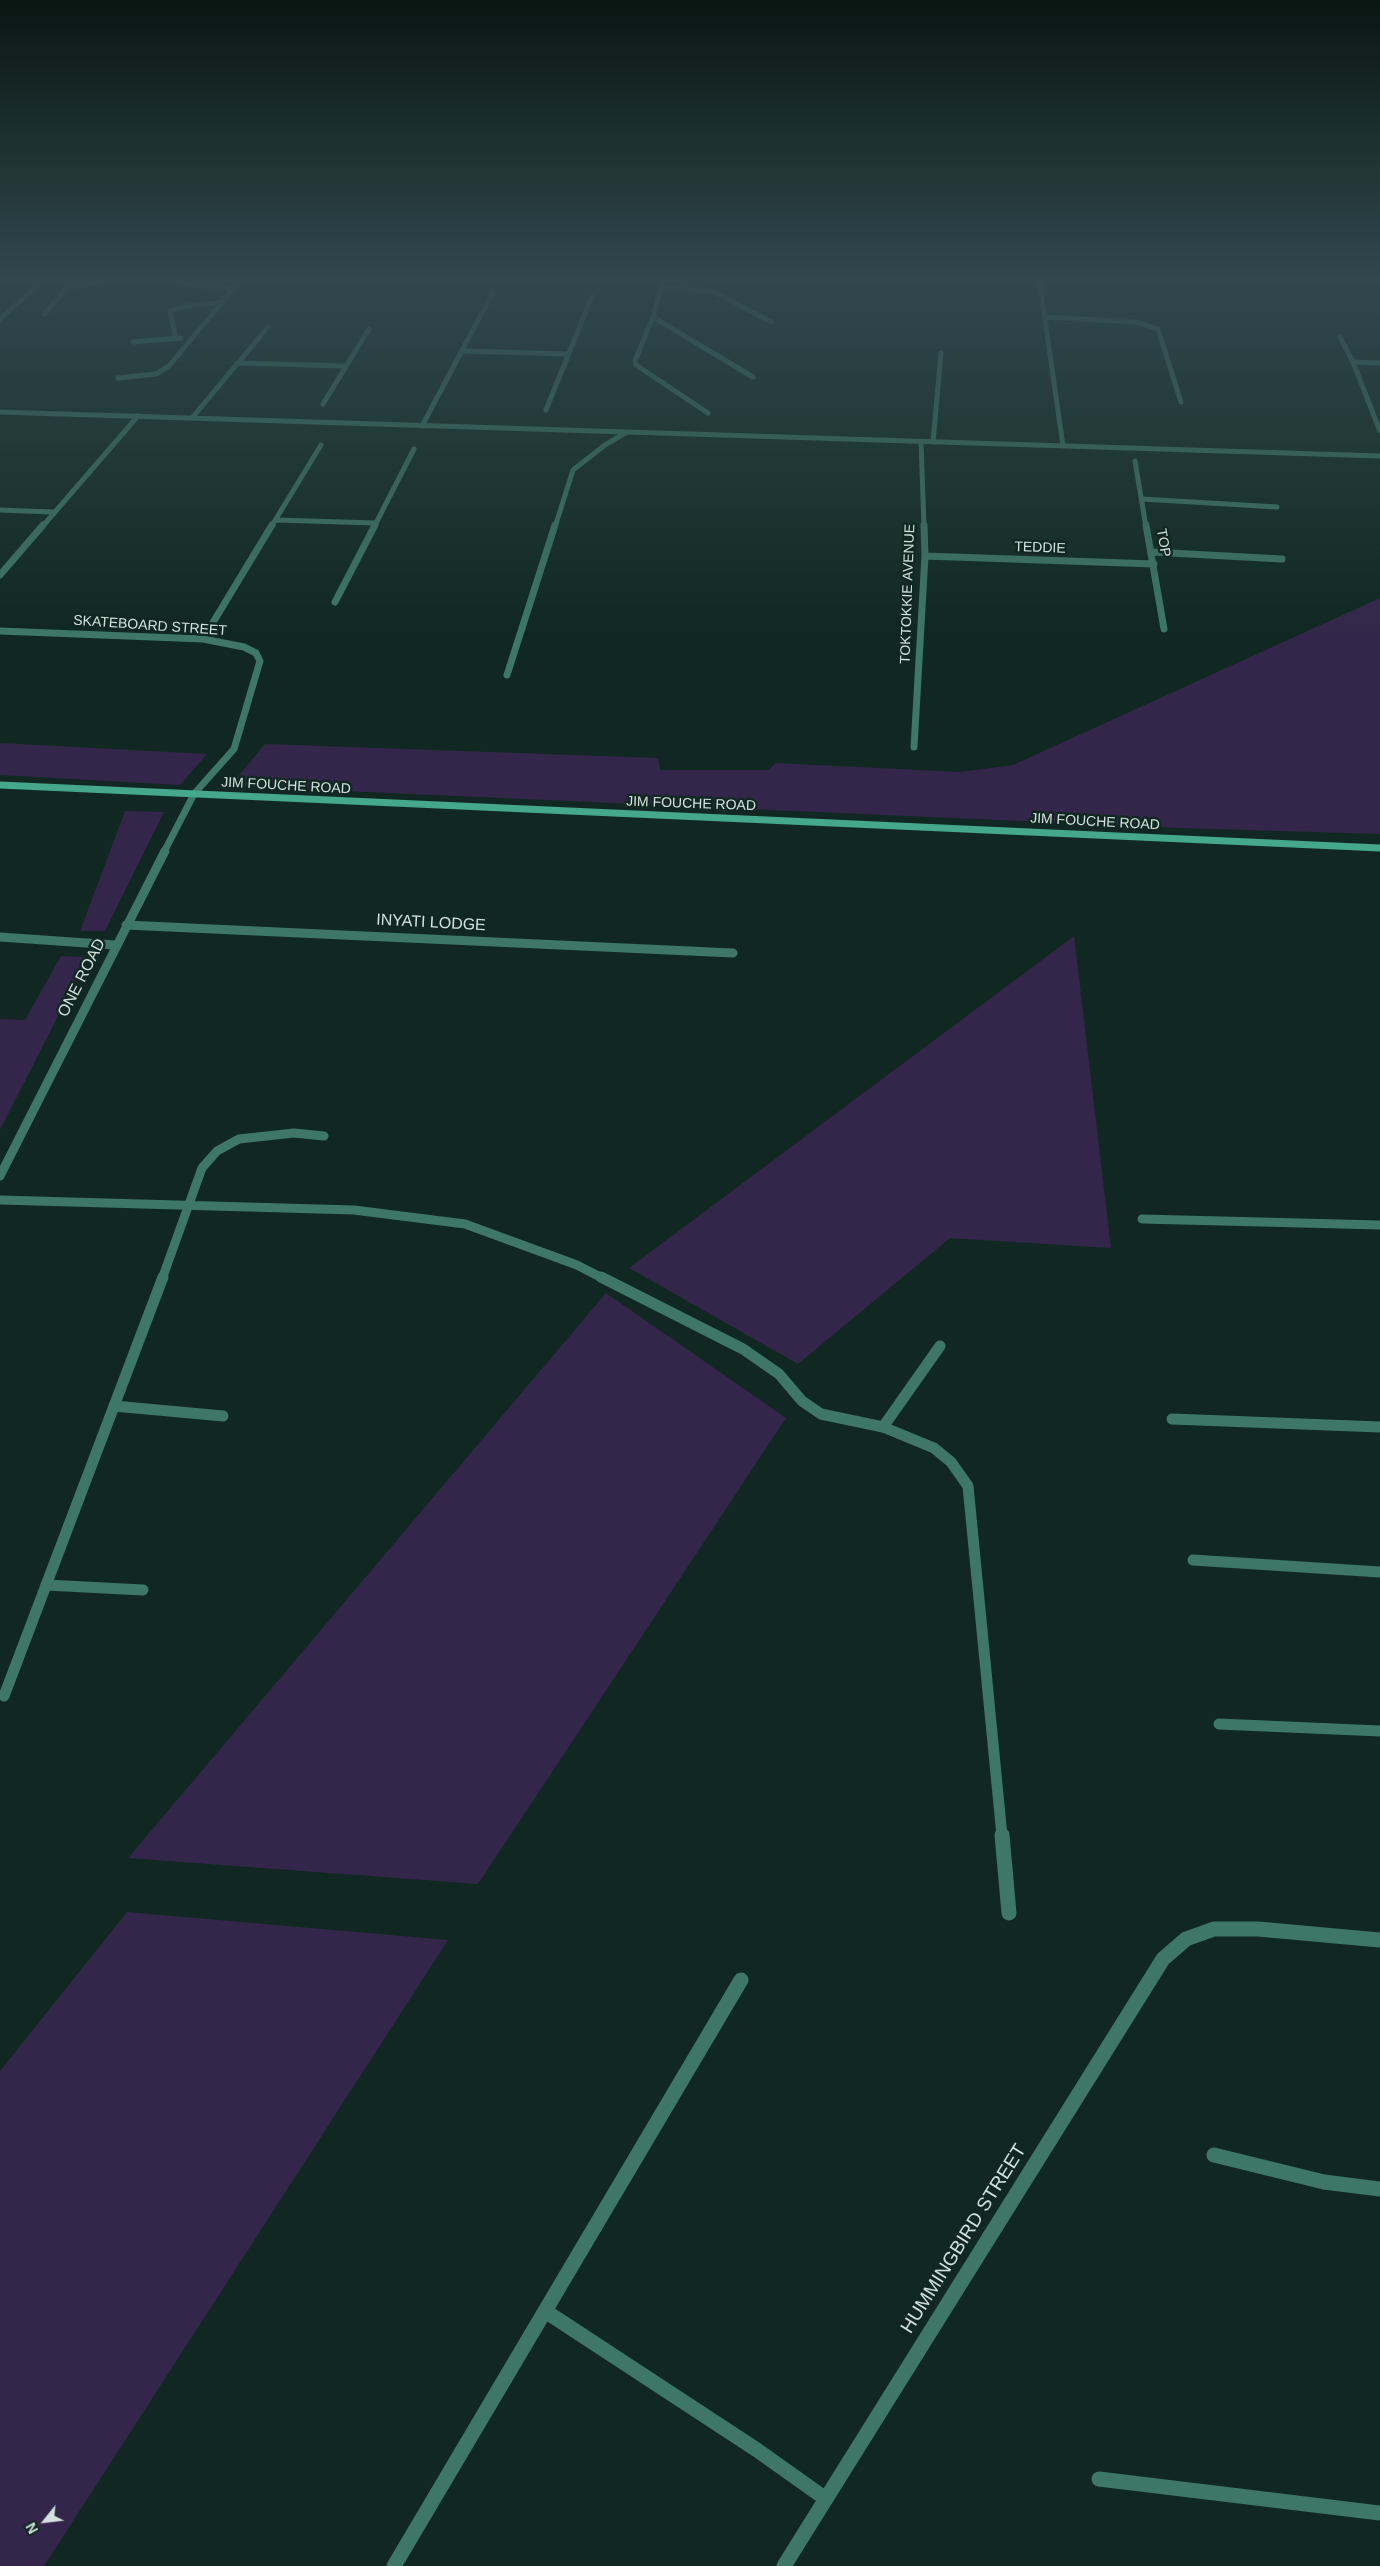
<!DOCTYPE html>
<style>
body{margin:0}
#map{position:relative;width:1380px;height:2566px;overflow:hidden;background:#102821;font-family:Arial,sans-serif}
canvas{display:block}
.north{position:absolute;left:20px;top:2496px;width:50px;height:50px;-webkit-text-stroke:4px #102821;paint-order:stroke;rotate:241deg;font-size:14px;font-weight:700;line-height:20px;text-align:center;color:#d3e1dc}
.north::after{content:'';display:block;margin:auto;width:18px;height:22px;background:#d3e1dc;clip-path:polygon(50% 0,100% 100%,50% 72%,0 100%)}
</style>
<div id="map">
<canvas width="1380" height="2566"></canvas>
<div class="north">N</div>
</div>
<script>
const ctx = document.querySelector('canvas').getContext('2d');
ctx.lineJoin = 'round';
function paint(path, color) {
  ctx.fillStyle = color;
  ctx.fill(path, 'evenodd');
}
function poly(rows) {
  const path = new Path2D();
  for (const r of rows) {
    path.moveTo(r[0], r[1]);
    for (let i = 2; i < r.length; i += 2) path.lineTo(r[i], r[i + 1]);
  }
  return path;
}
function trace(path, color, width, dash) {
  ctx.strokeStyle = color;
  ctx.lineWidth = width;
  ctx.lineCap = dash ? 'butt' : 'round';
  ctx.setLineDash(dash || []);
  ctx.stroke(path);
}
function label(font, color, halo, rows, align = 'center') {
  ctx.font = font + ' Arial,sans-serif';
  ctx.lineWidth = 5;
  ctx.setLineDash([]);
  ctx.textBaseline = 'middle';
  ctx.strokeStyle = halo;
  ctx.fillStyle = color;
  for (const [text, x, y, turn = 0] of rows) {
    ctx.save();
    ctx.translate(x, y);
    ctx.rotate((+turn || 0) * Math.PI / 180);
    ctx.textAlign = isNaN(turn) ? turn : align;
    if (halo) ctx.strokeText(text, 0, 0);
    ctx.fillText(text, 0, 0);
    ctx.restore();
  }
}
const green = poly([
 [1380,598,1380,834,1179,828,230,786,265,744,658,758,660,770,769,770,775,763,960,772,1013,765],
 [0,743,207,754,180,785,0,775],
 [125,811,164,812,105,931,80,931],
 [1074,936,1111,1248,950,1238,798,1364,629,1268],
 [61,956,88,957,0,1130,0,1019,25,1020],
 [606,1293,786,1418,478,1884,128,1858],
 [127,1912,448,1940,44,2566,0,2566,0,2071]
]);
const laneFar2 = poly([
 [165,277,177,280],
 [177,277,177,280,187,284,234,289],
 [44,314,65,290,74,286,133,277],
 [176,339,170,311,186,306,223,302],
 [133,342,181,338],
 [118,378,156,374,169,366,243,277],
 [555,527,573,470,605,445,627,432]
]);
const laneFar1 = poly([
 [507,675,555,525]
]);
const lane = poly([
 [114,1406,223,1416],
 [883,1427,940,1346],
 [46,1585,143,1590]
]);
const streetFar4 = poly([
 [664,277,653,317,635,361,636,365,708,413],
 [1039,277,1063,446],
 [660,288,712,291,771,322],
 [653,317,753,377],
 [1044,317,1136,322,1158,329,1181,402],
 [0,319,47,277],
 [1340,337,1353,362,1380,431],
 [462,351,568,354],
 [1353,362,1380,363],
 [237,363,346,366],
 [323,404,369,329],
 [546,410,592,296],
 [0,412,1380,456],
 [192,418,268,327],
 [422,426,493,292],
 [921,442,924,527],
 [933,442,941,353],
 [1135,461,1146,527],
 [1142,499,1277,507],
 [0,510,53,512],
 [276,520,375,523],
 [42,527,138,416],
 [271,527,321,445],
 [374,527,414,449]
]);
const streetFar3 = poly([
 [1146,525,1164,629],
 [1152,552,1282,559],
 [925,556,1154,564],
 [0,575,43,525],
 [335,602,375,525],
 [0,631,203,639,244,647,256,653,260,661,234,749,194,794,164,852],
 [203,639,272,525],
 [914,747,925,556,924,525]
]);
const streetFar2 = poly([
 [126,925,733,953],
 [0,937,115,945],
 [0,1176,165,851],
 [0,1200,354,1210,465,1224,577,1265,604,1279],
 [1142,1219,1380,1225],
 [162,1279,202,1168,217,1151,239,1139,294,1133,324,1136]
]);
const streetFar1 = poly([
 [601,1277,743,1349,779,1374,802,1401,821,1414,883,1427,934,1448,951,1462,968,1486,1002,1836],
 [1172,1419,1380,1427],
 [1193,1560,1380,1572],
 [4,1696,163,1277],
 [1219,1724,1380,1731]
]);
const street = poly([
 [1002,1835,1009,1913],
 [1214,2155,1324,2182,1380,2189],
 [545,2311,757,2450,826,2499],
 [1099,2479,1380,2513],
 [394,2566,741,1980],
 [784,2566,1163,1959,1186,1939,1214,1929,1258,1929,1380,1940]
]);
const secondary = poly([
 [0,785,1380,848]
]);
const farStreetnames = [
 ["TOP",1163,543,80],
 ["TEDDIE",1040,548,2],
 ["TOKTOKKIE AVENUE",908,594,-88],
 ["SKATEBOARD STREET",150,626,4],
 ["JIM FOUCHE ROAD",286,786,3],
 ["JIM FOUCHE ROAD",691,804,2],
 ["JIM FOUCHE ROAD",1095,822,3]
];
const streetNames = [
 ["INYATI LODGE",431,923,3],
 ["ONE ROAD",82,978,-63]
];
const nearStreetnames = [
 ["HUMMINGBIRD STREET",964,2239,-58]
];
paint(green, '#34264a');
trace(laneFar2, '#3e7766', 5);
trace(laneFar1, '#3e7766', 7);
trace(lane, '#3e7766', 11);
trace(streetFar4, '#3e7766', 5);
trace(streetFar3, '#3e7766', 7);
trace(streetFar2, '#3e7766', 9);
trace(streetFar1, '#3e7766', 11);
trace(street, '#3e7766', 15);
trace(secondary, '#45a78d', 7);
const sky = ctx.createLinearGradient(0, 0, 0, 636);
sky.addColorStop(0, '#091612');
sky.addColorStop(0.44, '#31484e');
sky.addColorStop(1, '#31484e00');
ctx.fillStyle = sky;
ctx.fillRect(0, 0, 1380, 636);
label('14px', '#d3e1dc', '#102821', farStreetnames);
label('16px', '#d3e1dc', '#102821', streetNames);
label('19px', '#d3e1dc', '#102821', nearStreetnames);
</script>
